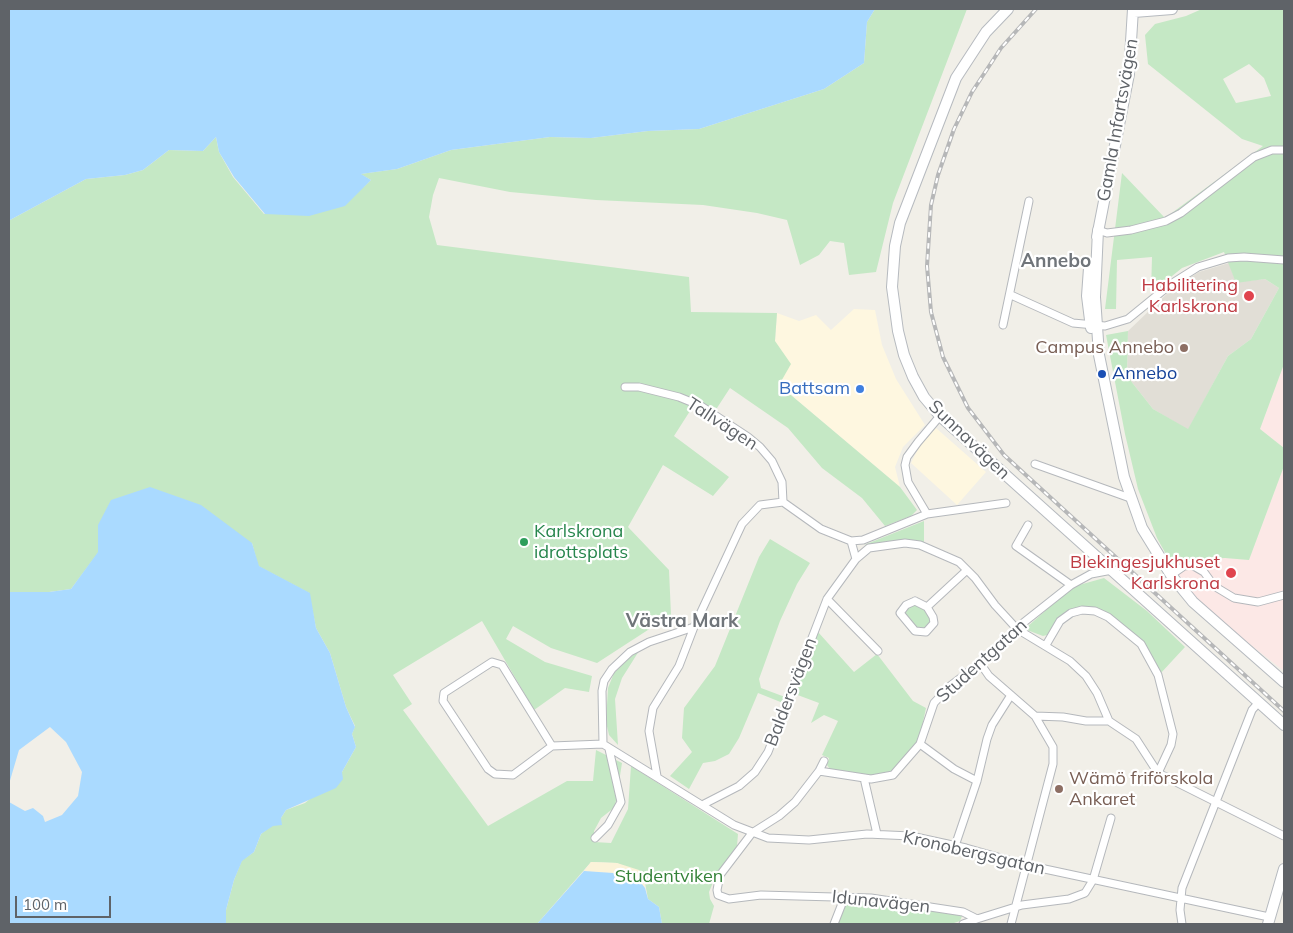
<!DOCTYPE html>
<meta charset="utf-8">
<style>
body{margin:0}
#map{position:relative;width:1293px;height:933px;overflow:hidden;background:#f1efe8;font-family:Mulish,sans-serif}
canvas{display:block}
.frame{position:absolute;inset:0;border:10px solid #5f6368;pointer-events:none}
.scale{position:absolute;left:15px;top:896px;width:96px;height:22px;box-sizing:border-box;border:2px solid #5f6368;border-top:0;padding-left:6px;font-size:15px;line-height:18px;white-space:nowrap;color:#5f6368;-webkit-text-stroke:4px #fff;paint-order:stroke}
</style>
<div id="map">
<canvas width="1293" height="933"></canvas>
<div class="frame"></div>
<div class="scale">100 m</div>
</div>
<script>
const ctx = document.querySelector('canvas').getContext('2d');
ctx.lineJoin = 'round';
function paint(path, color) {
  ctx.fillStyle = color;
  ctx.fill(path, 'evenodd');
}
function poly(rows) {
  const path = new Path2D();
  for (const r of rows) {
    path.moveTo(r[0], r[1]);
    for (let i = 2; i < r.length; i += 2) path.lineTo(r[i], r[i + 1]);
  }
  return path;
}
function trace(path, color, width, dash) {
  ctx.strokeStyle = color;
  ctx.lineWidth = width;
  ctx.lineCap = dash ? 'butt' : 'round';
  ctx.setLineDash(dash || []);
  ctx.stroke(path);
}
function label(font, color, halo, rows, align = 'center') {
  ctx.font = font + ' Mulish,sans-serif';
  ctx.lineWidth = 4.5;
  ctx.setLineDash([]);
  ctx.textBaseline = 'middle';
  ctx.strokeStyle = halo;
  ctx.fillStyle = color;
  for (const [text, x, y, turn = 0] of rows) {
    ctx.save();
    ctx.translate(x, y);
    ctx.rotate((+turn || 0) * Math.PI / 180);
    ctx.textAlign = isNaN(turn) ? turn : align;
    if (halo) ctx.strokeText(text, 0, 0);
    ctx.fillText(text, 0, 0);
    ctx.restore();
  }
}
const commercial = poly([
 [854,309,875,310,882,345,896,379,925,425,903,447,895,467,900,487,779,385,775,341,777,313,799,321,816,315,831,330],
 [936,428,986,472,957,505,911,463,919,447]
]);
const education = poly([
 [1229,263,1236,282,1265,279,1279,288,1251,339,1228,356,1188,430,1153,409,1127,376,1128,331,1172,289,1199,272]
]);
const medical = poly([
 [1284,364,1284,448,1260,429],
 [1284,466,1284,671,1224,624,1202,604,1187,588,1172,565,1191,560,1225,558,1249,560]
]);
const green = poly([
 [875,9,967,9,893,203,876,272,849,275,844,243,830,241,819,255,800,265,787,220,757,213,703,205,596,200,510,192,439,178,433,195,429,217,437,245,689,277,691,312,777,313,775,341,791,364,779,385,900,487,917,510,911,516,885,526,862,498,822,468,788,428,730,388,715,411,697,400,674,436,729,477,713,496,663,465,628,527,669,570,671,615,597,663,551,648,513,626,506,639,545,662,592,676,589,692,565,688,534,710,482,621,393,675,412,704,403,710,488,826,567,781,593,781,596,750,622,763,615,807,601,818,594,831,594,842,611,843,628,809,631,766,738,834,737,846,714,880,709,892,710,899,714,906,709,924,662,924,659,907,648,899,644,877,617,863,591,862,537,924,226,924,226,910,234,880,242,860,254,852,261,834,281,818,286,810,305,803,342,772,356,747,352,734,355,726,346,707,330,653,316,628,309,593,258,566,252,543,98,525,98,553,71,589,49,592,9,592,10,220,86,179,125,175,143,170,169,150,203,151,216,137,219,152,233,177,264,214,359,191,371,180,360,174,397,169,451,150,550,137,591,138,648,131,699,129,824,89,864,63,867,22],
 [1202,9,1284,9,1284,364,1260,429,1284,448,1284,466,1249,560,1225,558,1191,560,1172,565,1157,538,1138,489,1125,434,1106,335,1128,331,1127,376,1153,409,1188,429,1228,356,1251,339,1279,288,1265,279,1236,283,1224,252,1182,268,1151,293,1152,257,1117,260,1116,309,1105,309,1122,173,1165,218,1263,146,1242,139,1148,64,1145,35,1155,24,1186,16],
 [1249,64,1264,78,1271,96,1236,103,1223,79],
 [924,521,924,543,898,540,864,545],
 [770,539,810,563,797,584,780,621,759,679,761,688,785,697,783,703,758,693,739,738,729,754,715,761,703,763,689,789,670,776,692,752,682,738,684,708,715,666,759,557],
 [1104,578,1147,611,1185,647,1160,674,1143,643,1109,614,1097,609,1058,619,1047,635,1043,636,1027,630,1027,627,1072,587],
 [917,604,926,609,932,619,928,629,916,629,904,615,906,607],
 [818,632,854,672,877,654,913,701,926,708,919,741,897,768,890,772,880,777,865,776,830,769,827,765,829,758,822,755,838,721,824,715,811,723,819,703,795,694],
 [639,651,622,678,615,699,618,745,609,735,606,722,608,688,614,673,628,659],
 [850,899,960,914,962,916,960,921,951,924,837,924,846,902]
]);
const sand = poly([
 [591,862,617,863,639,870,644,877,645,888,613,873,584,871]
]);
const water = poly([
 [9,9,875,9,867,22,864,63,824,89,699,129,648,131,591,138,550,137,451,150,397,169,361,174,371,180,345,206,309,216,265,214,234,177,219,152,216,137,203,151,169,150,143,170,125,175,86,179,10,220],
 [150,487,201,505,252,543,259,566,310,593,316,628,330,653,346,707,355,727,352,734,356,747,342,772,343,779,336,788,286,810,281,818,282,825,273,826,261,834,254,852,242,861,234,880,226,910,226,924,9,924,9,802,25,811,33,808,43,816,45,822,62,815,78,796,82,772,66,742,50,727,19,750,9,784,9,592,49,592,71,589,98,552,98,525,111,500],
 [584,871,613,873,638,879,645,888,648,899,659,907,662,924,537,924]
]);
const street = poly([
 [1098,230,1107,233,1131,230,1166,221,1181,213,1254,157,1272,150,1284,150],
 [1011,295,1073,323,1105,326,1128,319,1171,284,1198,267,1228,258,1244,257,1284,260],
 [1003,325,1029,201],
 [625,387,639,387,679,397,701,406,748,437,760,447,772,461,782,482,783,502],
 [1035,464,1130,498],
 [927,514,908,482,905,465,907,457,918,442,940,416],
 [1028,525,1016,546,1071,585],
 [851,541,856,559,869,548,905,543,920,545,959,562,975,578,995,605,1017,629,1070,661,1086,676,1097,693,1109,721],
 [1171,575,1184,566,1192,565,1204,572,1214,586,1234,598,1258,602,1284,595],
 [827,599,878,651],
 [915,601,927,607,933,617,934,623,926,632,915,631,900,613,906,605,915,601],
 [927,607,967,570],
 [1046,645,1060,621,1071,613,1082,610,1095,611,1108,617,1141,644,1158,675,1173,734,1171,745,1158,773],
 [980,663,989,676,1035,716,1063,717,1086,721,1109,721,1136,739,1158,773,1284,836],
 [603,744,602,691,604,681,612,669,630,652,649,642,694,627],
 [920,744,954,769,977,781],
 [552,746,513,775,495,774,488,769,443,701,444,693,492,662,502,665,552,746,603,744,734,825,768,838,809,840,867,834,911,836,966,848,1026,865,1269,917],
 [824,761,819,771,795,802,779,816,752,833,720,875,717,890,718,895,729,899,761,895,871,898,963,912,977,919,1022,905,1069,899,1085,893,1093,880,1111,818],
 [819,771,871,779,893,775,920,744,934,703,950,686,984,660,1023,623,1071,585,1091,574,1112,570],
 [657,776,649,731,653,708,679,666,694,627,742,524,760,505,783,502,821,529,851,541,863,540,927,514,1006,503],
 [864,778,877,834],
 [704,804,739,786,755,772,768,752,827,599,856,559],
 [595,838,608,825,621,802,609,749],
 [955,846,977,781,987,739,992,725,1011,695],
 [834,924,845,896],
 [963,924,977,919],
 [1011,924,1053,764,1053,747,1035,716],
 [1182,924,1180,910,1182,888,1252,710,1259,702]
]);
const secondary = poly([
 [1008,9,986,32,956,78,900,223,895,246,892,287,898,331,904,355,913,377,924,397,940,416,1284,725],
 [1134,12,1172,9],
 [1098,230,1095,297,1099,355,1124,477,1142,528,1171,575,1193,602,1284,682],
 [1097,237,1129,74,1133,9],
 [1089,268,1087,296,1091,328],
 [1268,924,1284,869]
]);
const rail = poly([
 [1036,9,1001,48,972,92,954,129,938,175,931,205,927,266,931,312,943,357,968,408,1004,455,1284,711]
]);
const markers = [
 [1249,296,6,"#e0444e"],
 [1184,348,5,"#8d6e63"],
 [1102,374,5,"#1a4fb4"],
 [860,389,5,"#3f7fe0"],
 [524,542,5,"#2e9e5b"],
 [1231,573,6,"#e0444e"],
 [1059,789,5,"#8d6e63"]
];
const streetNames = [
 ["Gamla Infartsvägen",1118,120,-80],
 ["Tallvägen",722,424,33],
 ["Sunnavägen",969,440,44],
 ["Studentgatan",982,661,-42],
 ["Baldersvägen",791,692,-69],
 ["Kronobergsgatan",974,853,13],
 ["Idunavägen",881,902,6]
];
const healthNames = [
 ["Habilitering",1238,286],
 ["Karlskrona",1238,307],
 ["Blekingesjukhuset",1220,563],
 ["Karlskrona",1220,584]
];
const educationNames = [
 ["Campus Annebo",1174,348],
 ["Wämö friförskola",1069,779,"left"],
 ["Ankaret",1069,800,"left"]
];
const transitNames = [
 ["Annebo",1112,374]
];
const shopNames = [
 ["Battsam",850,389]
];
const leisureNames = [
 ["Karlskrona",534,532],
 ["idrottsplats",534,553]
];
const parkNames = [
 ["Studentviken",669,877]
];
const neighbourhoodNames = [
 ["Annebo",1056,261],
 ["Västra Mark",682,621]
];
paint(commercial, '#fef7e0');
paint(education, '#e1ded6');
paint(medical, '#fce8e6');
paint(green, '#c5e8c5');
paint(sand, '#fbf3d9');
paint(water, '#aadaff');
trace(street, '#b5b8bc', 9);
trace(secondary, '#b6babf', 12);
trace(street, '#fff', 7);
trace(secondary, '#fff', 10);
trace(rail, '#b6b7b8', 4);
trace(rail, '#fff', 2, [5.5]);
for (const [x, y, r, color] of markers) {
  const dot = new Path2D();
  dot.arc(x, y, r, 0, 2 * Math.PI);
  ctx.fillStyle = color;
  ctx.fill(dot);
  trace(dot, '#fff', 2);
}
label('18px', '#5f6368', '#fff', streetNames);
label('18px', '#be3a42', '#fff', healthNames, 'right');
label('18px', '#785e54', '#fff', educationNames, 'right');
label('18px', '#164399', '#fff', transitNames, 'left');
label('18px', '#366cbe', '#fff', shopNames, 'right');
label('18px', '#27864d', '#fff', leisureNames, 'left');
label('18px', '#348238', '#fff', parkNames);
label('bold 19px', '#70757a', '#fff', neighbourhoodNames);
</script>
